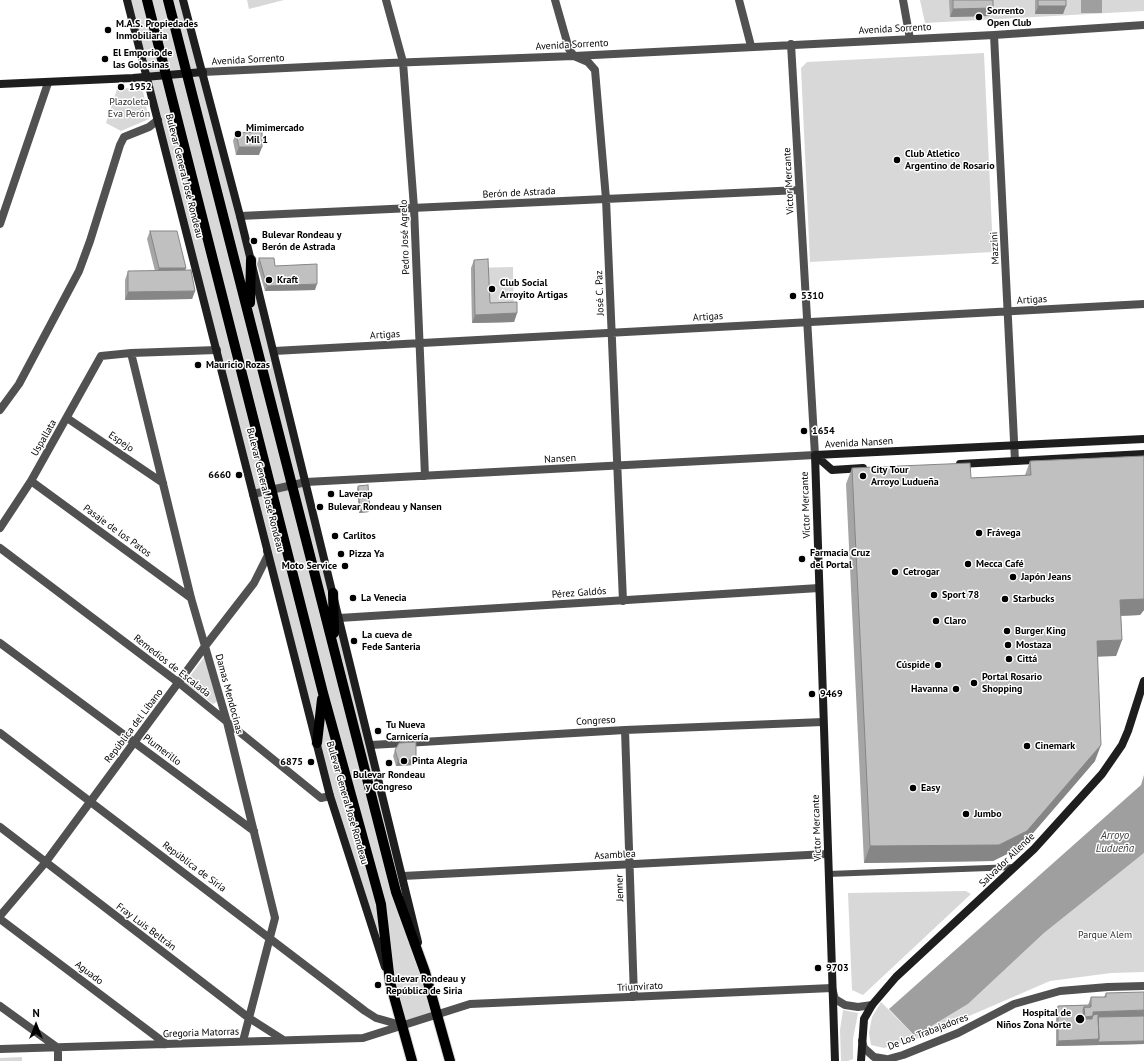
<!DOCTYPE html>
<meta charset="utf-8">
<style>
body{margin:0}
#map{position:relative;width:1144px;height:1061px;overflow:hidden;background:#fff;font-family:"PT Sans",sans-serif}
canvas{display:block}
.north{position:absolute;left:16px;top:1005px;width:40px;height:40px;-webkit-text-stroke:3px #fff;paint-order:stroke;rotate:0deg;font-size:11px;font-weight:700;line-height:16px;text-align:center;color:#000}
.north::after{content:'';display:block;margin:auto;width:14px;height:18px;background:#000;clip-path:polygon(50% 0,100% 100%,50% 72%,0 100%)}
</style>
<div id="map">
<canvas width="1144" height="1061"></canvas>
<div class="north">N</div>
</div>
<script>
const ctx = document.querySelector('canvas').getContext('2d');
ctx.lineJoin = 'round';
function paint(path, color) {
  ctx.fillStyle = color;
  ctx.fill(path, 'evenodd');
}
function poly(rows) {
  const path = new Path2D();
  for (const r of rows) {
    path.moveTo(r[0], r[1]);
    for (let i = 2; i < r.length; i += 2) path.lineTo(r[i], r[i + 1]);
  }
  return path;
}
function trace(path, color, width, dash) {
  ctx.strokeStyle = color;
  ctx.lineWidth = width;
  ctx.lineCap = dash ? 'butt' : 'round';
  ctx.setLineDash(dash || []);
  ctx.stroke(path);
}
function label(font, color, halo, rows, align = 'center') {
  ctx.font = font + ' "PT Sans",sans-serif';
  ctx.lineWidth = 3;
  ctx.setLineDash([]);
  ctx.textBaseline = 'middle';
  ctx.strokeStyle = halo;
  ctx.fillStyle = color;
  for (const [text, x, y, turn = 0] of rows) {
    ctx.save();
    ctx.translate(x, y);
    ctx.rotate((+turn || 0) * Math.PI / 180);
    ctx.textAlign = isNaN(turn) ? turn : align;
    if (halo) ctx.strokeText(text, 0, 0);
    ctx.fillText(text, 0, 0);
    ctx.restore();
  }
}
const green = poly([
 [127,0,183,0,438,1014,401,1025,330,796],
 [247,0,284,0,249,9],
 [920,0,1144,0,1144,11,925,23],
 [984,53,993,252,810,262,801,68,807,62],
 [142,87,149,119,121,131,106,123,117,89],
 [513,267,514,322,472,323,471,268],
 [205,656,218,701,213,704,185,683],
 [1144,853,1144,972,1111,973,1050,981,946,1026,926,1036,884,1048,871,1045,869,1033,872,1017,881,1002,915,1036,968,1004,1044,933],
 [966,891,971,894,863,995,852,990,848,893],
 [843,1010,858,1013,853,1039,853,1059,848,1061,841,1061,840,1030],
 [22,1057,22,1061,0,1061,0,1058]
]);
const water = poly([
 [1081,0,1102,0,1102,13,1081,13],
 [1144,775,1144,853,1044,933,968,1004,915,1036,889,1009,1141,785]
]);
const lane = poly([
 [828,874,1015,867]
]);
const street = poly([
 [386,0,403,62,414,208,425,476],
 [555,0,569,49,574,56,588,62,595,70,606,199,623,601],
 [739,0,751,46],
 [903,0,910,39],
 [994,35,1015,461],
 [203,72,389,63,574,56,994,35,1144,25],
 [240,216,799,190],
 [0,224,48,83],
 [274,351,1144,304],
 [131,353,191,598,227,722,275,918,243,1041],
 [0,410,19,384,79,271,90,241,120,145,124,137,149,127,158,120],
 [67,418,163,483],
 [31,481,191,598],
 [253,494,306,482,815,455,791,44],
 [0,528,31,481,101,356,131,353,217,350],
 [0,548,179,683,321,798,330,796],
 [339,618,819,588],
 [0,643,254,831],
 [625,730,634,997],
 [0,733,365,1011,376,1018,401,1025],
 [371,745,625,730,823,722],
 [0,827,249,1018,282,1039],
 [403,876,827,854],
 [0,916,45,863,206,645,254,583,268,555,267,551],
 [0,919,166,1044],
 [0,1006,58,1048,58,1061],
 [862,1041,864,1048,874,1057,886,1059],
 [0,1049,363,1038,470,1004,832,988,835,999,845,1005,858,1007,872,1005],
 [881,1061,903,1055,958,1033,1014,1004,1060,991,1108,987,1144,986]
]);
const secondary = poly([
 [127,0,330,796,385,967],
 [183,0,240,216,418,942],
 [0,84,133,78,203,72],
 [815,455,835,1061],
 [815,455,832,470,863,468],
 [815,455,1144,439],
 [960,464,1144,454],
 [861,1061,864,1019,872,1005,896,977,1034,849,1102,774,1122,745,1128,731,1144,681]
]);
const primary = poly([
 [147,0,323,693,381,904,390,982,412,1061],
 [168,0,396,892,425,972,450,1061],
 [250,303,251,260],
 [333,593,334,633],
 [317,743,322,699]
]);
const wall = poly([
 [949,0,993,0,990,16,950,17],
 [1035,0,1066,0,1063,14,1035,14],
 [236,133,259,155,236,155,233,141],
 [150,231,186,268,185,270,195,291,192,299,125,300,125,280,128,271,155,271,147,239],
 [259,258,275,266,315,290,265,291,257,264],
 [474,260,490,303,517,313,514,322,472,323,471,268],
 [1144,456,1144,610,1140,615,1121,616,1122,640,1116,656,1098,656,1095,761,1021,847,993,861,864,863,846,484,852,468,971,478,1025,475,1030,461],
 [358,486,369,512,359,513,357,489],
 [395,750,416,760,414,765,396,766,393,756],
 [1106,993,1144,1044,1056,1046,1056,1012,1058,1006,1088,1005,1091,997,1104,997]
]);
const shadedWall = poly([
 [1038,6,1066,6,1063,14,1035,14],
 [993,8,990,16,950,17,953,9],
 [239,147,262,147,259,155,236,155],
 [159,268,186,268,183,276,156,276],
 [317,284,315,290,265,291,267,286],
 [195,291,192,299,125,300,128,292],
 [517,313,514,322,472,323,475,315],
 [370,509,369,512,359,513,360,510],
 [1144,599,1144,610,1140,615,1114,616,1120,600],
 [1122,640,1116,656,1091,657,1097,641],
 [1101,745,1095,761,1021,847,993,861,864,863,870,846],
 [398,760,416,760,414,765,396,766],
 [1144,1010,1144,1019,1082,1025,1085,1017,1093,1012],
 [1099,1039,1144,1041,1144,1044,1056,1046,1058,1041]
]);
const building = poly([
 [953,0,993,0,993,8,953,9,953,0],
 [1038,0,1066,0,1066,6,1038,6,1038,0],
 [262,132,262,147,239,147,236,133,262,132],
 [150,231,177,231,186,268,159,268,150,231],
 [259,258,274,258,275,266,317,264,317,284,267,286,259,258],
 [488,259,490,303,517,302,517,313,475,315,474,260,488,259],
 [191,270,195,291,128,292,128,271,191,270],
 [1144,456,1144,599,1120,600,1122,640,1097,641,1101,745,1027,831,999,845,870,846,852,468,970,463,971,478,1031,475,1030,461,1144,456],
 [368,485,370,509,360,510,358,486,368,485],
 [416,742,416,760,398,760,395,750,399,743,416,742],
 [1144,992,1144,1010,1093,1012,1093,1016,1085,1017,1084,1007,1091,1007,1091,997,1106,997,1106,993,1144,992],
 [1090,1005,1090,1007,1084,1007,1083,1010,1084,1019,1092,1019,1093,1015,1098,1014,1099,1039,1058,1041,1058,1006,1090,1005],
 [1144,1016,1144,1041,1098,1042,1099,1039,1098,1017,1144,1016]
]);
const markers = [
 [979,17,4,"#000"],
 [108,30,4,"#000"],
 [105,59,4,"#000"],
 [121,87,4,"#000"],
 [238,134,4,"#000"],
 [897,160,4,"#000"],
 [254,241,4,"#000"],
 [269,280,4,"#000"],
 [492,289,4,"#000"],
 [793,296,4,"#000"],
 [198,365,4,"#000"],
 [804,431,4,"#000"],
 [239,475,4,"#000"],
 [863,476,4,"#000"],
 [331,494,4,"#000"],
 [320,507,4,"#000"],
 [979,533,4,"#000"],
 [335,536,4,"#000"],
 [341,554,4,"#000"],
 [802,559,4,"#000"],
 [968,564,4,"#000"],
 [345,566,4,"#000"],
 [895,572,4,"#000"],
 [1013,577,4,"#000"],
 [934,595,4,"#000"],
 [353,598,4,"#000"],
 [1005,599,4,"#000"],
 [936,621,4,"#000"],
 [1007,631,4,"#000"],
 [354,641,4,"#000"],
 [1008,645,4,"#000"],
 [1009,659,4,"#000"],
 [938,665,4,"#000"],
 [974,683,4,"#000"],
 [956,689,4,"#000"],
 [812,694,4,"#000"],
 [378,731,4,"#000"],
 [1027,746,4,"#000"],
 [404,761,4,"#000"],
 [311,762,4,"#000"],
 [389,763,4,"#000"],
 [913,788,4,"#000"],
 [966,814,4,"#000"],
 [818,968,4,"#000"],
 [378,985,4,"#000"],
 [1080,1019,5,"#000"]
];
const poiNames = [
 ["Sorrento",987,11],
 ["Open Club",987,23],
 ["M.A.S. Propiedades",116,24],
 ["Inmobiliaria",116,36],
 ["El Emporio de",113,53],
 ["las Golosinas",113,65],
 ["1952",129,87],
 ["Mimimercado",246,128],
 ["Mil 1",246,140],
 ["Club Atletico",905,154],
 ["Argentino de Rosario",905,166],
 ["Bulevar Rondeau y",262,235],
 ["Berón de Astrada",262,247],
 ["Kraft",277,280],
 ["Club Social",500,283],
 ["Arroyito Artigas",500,295],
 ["5310",801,296],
 ["Mauricio Rozas",206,365],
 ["1654",812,431],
 ["City Tour",871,470],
 ["Arroyo Ludueña",871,482],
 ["6660",231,475,"right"],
 ["Laverap",339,494],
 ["Bulevar Rondeau y Nansen",328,507],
 ["Frávega",987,533],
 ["Carlitos",343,536],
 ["Farmacia Cruz",810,553],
 ["del Portal",810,565],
 ["Pizza Ya",349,554],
 ["Mecca Café",976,564],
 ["Moto Service",337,566,"right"],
 ["Cetrogar",903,572],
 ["Japón Jeans",1021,577],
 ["Sport 78",942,595],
 ["La Venecia",361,598],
 ["Starbucks",1013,599],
 ["Claro",944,621],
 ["Burger King",1015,631],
 ["La cueva de",362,635],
 ["Fede Santeria",362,647],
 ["Mostaza",1016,645],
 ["Cittá",1017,659],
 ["Cúspide",930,665,"right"],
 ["Portal Rosario",982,677],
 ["Shopping",982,689],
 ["Havanna",948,689,"right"],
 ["9469",820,694],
 ["Tu Nueva",386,725],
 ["Carnicería",386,737],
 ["Cinemark",1035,746],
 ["Pinta Alegria",412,761],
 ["6875",303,762,"right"],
 ["Bulevar Rondeau",389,775,"center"],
 ["y Congreso",389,787,"center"],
 ["Easy",921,788],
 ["Jumbo",974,814],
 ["9703",826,968],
 ["Bulevar Rondeau y",386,979],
 ["República de Siria",386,991],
 ["Hospital de",1071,1013,"right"],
 ["Niños Zona Norte",1071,1025,"right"]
];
const streetNames = [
 ["Avenida Sorrento",895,29,-3],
 ["Avenida Sorrento",572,45,-3],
 ["Avenida Sorrento",248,60,-3],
 ["Bulevar General José Rondeau",184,176,76],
 ["Víctor Mercante",789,181,-93],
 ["Berón de Astrada",519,193,-3],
 ["Pedro José Agrelo",405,237,-92],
 ["Mazzini",995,248,-93],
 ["José C. Paz",600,293,-92],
 ["Artigas",1032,300,-3],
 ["Artigas",708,317,-3],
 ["Artigas",385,335,-3],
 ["Uspallata",44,438,-60],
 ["Espejo",121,442,34],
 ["Avenida Nansen",859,443,-3],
 ["Nansen",560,459,-3],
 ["Bulevar General José Rondeau",265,490,76],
 ["Víctor Mercante",806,505,-92],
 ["Pasaje de los Patos",117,531,36],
 ["Pérez Galdós",579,593,-4],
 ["Remedios de Escalada",172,666,38],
 ["Damas Mendocinas",229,694,75],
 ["Congreso",596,721,-3],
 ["República del Líbano",134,726,-53],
 ["Plumerillo",162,750,37],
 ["Bulevar General José Rondeau",347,803,74],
 ["Víctor Mercante",817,828,-92],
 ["Asamblea",615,855,-3],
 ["Salvador Allende",1007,860,-44],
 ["República de Siria",194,867,37],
 ["Jenner",620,888,-92],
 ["Fray Luis Beltrán",146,927,37],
 ["Aguado",89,973,37],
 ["Triunvirato",640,987,-3],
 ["De Los Trabajadores",928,1032,-21],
 ["Gregoria Matorras",201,1033,-2]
];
const parkNames = [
 ["Plazoleta",129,102],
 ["Eva Perón",129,114],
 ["Parque Alem",1105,935]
];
const waterNames = [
 ["Arroyo",1115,836],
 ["Ludueña",1115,849]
];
paint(green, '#d8d8d8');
paint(water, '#9f9f9f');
trace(primary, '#dbdbdb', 12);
trace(lane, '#515151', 6);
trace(street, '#515151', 8);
trace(secondary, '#1e1e1e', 8);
trace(primary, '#000', 10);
paint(wall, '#a5a5a5');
paint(shadedWall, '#868686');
paint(building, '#c0c0c0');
trace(building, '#868686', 1);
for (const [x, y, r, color] of markers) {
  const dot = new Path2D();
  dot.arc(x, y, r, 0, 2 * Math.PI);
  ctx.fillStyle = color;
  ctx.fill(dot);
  trace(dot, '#fff', 1.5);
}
label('bold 10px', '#000', '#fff', poiNames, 'left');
label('10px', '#000', '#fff', streetNames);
label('10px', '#2f2f2f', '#fff', parkNames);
label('italic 11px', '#404040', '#fff', waterNames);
</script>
